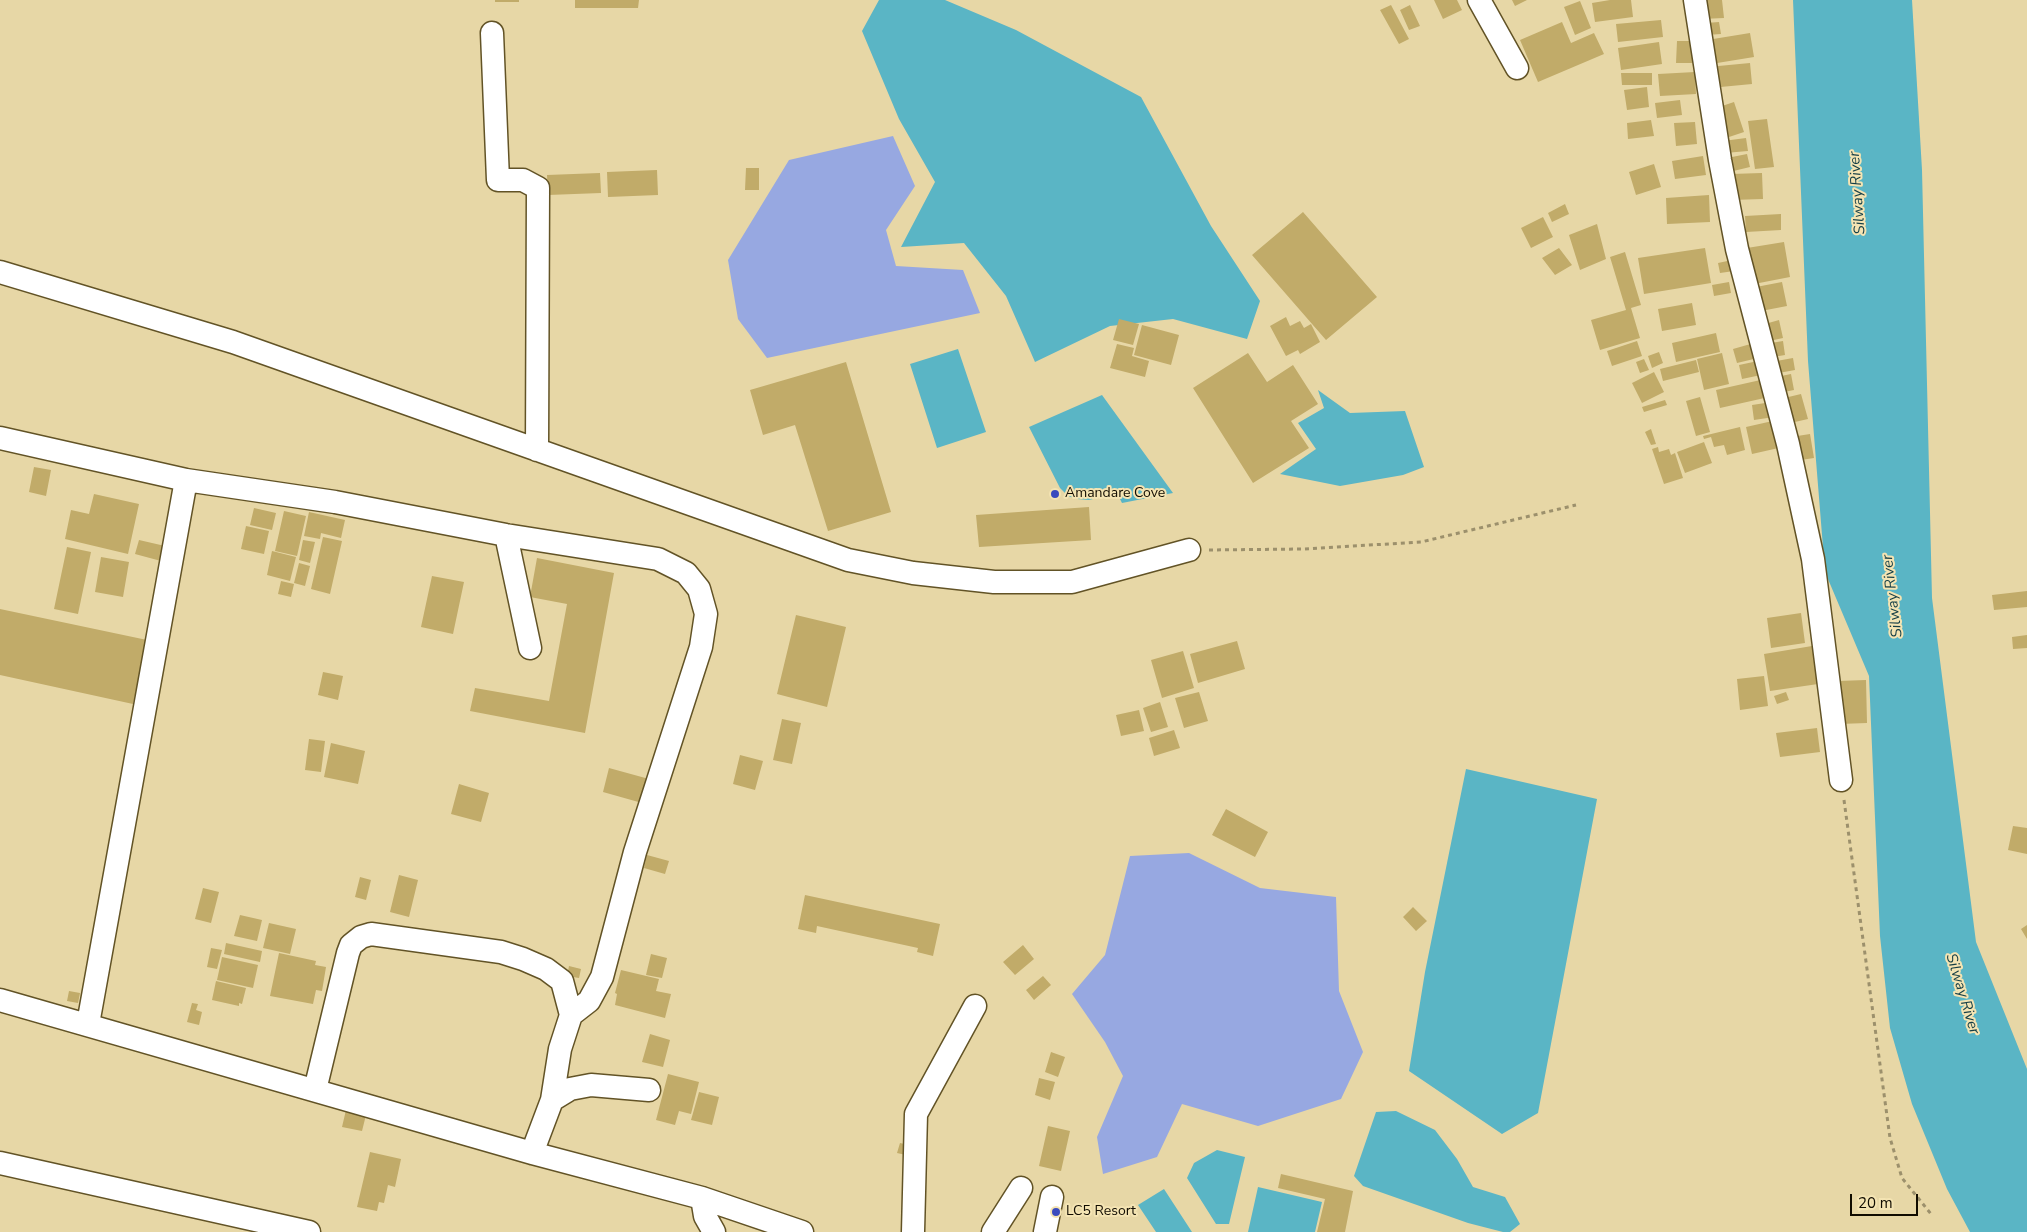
<!DOCTYPE html>
<style>
body{margin:0}
#map{position:relative;width:2027px;height:1232px;overflow:hidden;background:#e7d7a6;font-family:"Nunito Sans",sans-serif}
canvas{display:block}
.scale{position:absolute;left:1850px;top:1194px;width:68px;height:22px;box-sizing:border-box;border:2px solid #110c00;border-top:0;padding-left:6px;font-size:15px;line-height:18px;white-space:nowrap;color:#110c00;-webkit-text-stroke:4px #f4e4b3;paint-order:stroke}
</style>
<div id="map">
<canvas width="2027" height="1232"></canvas>
<div class="scale">20 m</div>
</div>
<script>
const ctx = document.querySelector('canvas').getContext('2d');
ctx.lineJoin = 'round';
function paint(path, color) {
  ctx.fillStyle = color;
  ctx.fill(path, 'evenodd');
}
function poly(rows) {
  const path = new Path2D();
  for (const r of rows) {
    path.moveTo(r[0], r[1]);
    for (let i = 2; i < r.length; i += 2) path.lineTo(r[i], r[i + 1]);
  }
  return path;
}
function trace(path, color, width, dash) {
  ctx.strokeStyle = color;
  ctx.lineWidth = width;
  ctx.lineCap = dash ? 'butt' : 'round';
  ctx.setLineDash(dash || []);
  ctx.stroke(path);
}
function label(font, color, halo, rows, align = 'center') {
  ctx.font = font + ' "Nunito Sans",sans-serif';
  ctx.lineWidth = 4;
  ctx.setLineDash([]);
  ctx.textBaseline = 'middle';
  ctx.strokeStyle = halo;
  ctx.fillStyle = color;
  for (const [text, x, y, turn = 0] of rows) {
    ctx.save();
    ctx.translate(x, y);
    ctx.rotate((+turn || 0) * Math.PI / 180);
    ctx.textAlign = isNaN(turn) ? turn : align;
    if (halo) ctx.strokeText(text, 0, 0);
    ctx.fillText(text, 0, 0);
    ctx.restore();
  }
}
const green = poly([
 [893,136,915,186,886,230,896,266,963,270,980,313,767,358,738,319,728,260,789,160],
 [1189,853,1260,888,1336,897,1339,991,1363,1052,1341,1099,1258,1126,1182,1104,1157,1157,1103,1174,1097,1137,1123,1076,1105,1042,1072,994,1105,955,1130,856]
]);
const water = poly([
 [879,0,945,0,1016,30,1141,97,1211,226,1260,301,1247,339,1173,319,1110,326,1035,362,1006,296,964,243,901,247,935,182,899,119,862,31],
 [1793,0,1912,0,1922,170,1932,598,1976,942,2027,1069,2027,1232,1970,1232,1947,1189,1912,1104,1890,1028,1880,936,1869,676,1825,572,1808,361],
 [958,349,986,432,937,448,910,364],
 [1318,390,1350,413,1405,411,1424,467,1403,475,1340,486,1280,474,1316,449,1298,423,1324,408],
 [1102,395,1173,493,1122,503,1117,493,1089,500,1077,499,1068,496,1060,488,1029,427],
 [1466,769,1597,799,1538,1113,1502,1134,1409,1071,1425,972],
 [1396,1111,1435,1130,1457,1159,1473,1187,1505,1197,1520,1224,1510,1232,1503,1232,1468,1223,1363,1186,1354,1176,1376,1112],
 [1217,1150,1245,1157,1229,1224,1216,1224,1187,1178,1194,1163],
 [1258,1187,1322,1202,1315,1232,1248,1232],
 [1164,1189,1192,1232,1156,1232,1138,1205]
]);
const building = poly([
 [495,0,519,0,519,2,495,2],
 [575,0,639,0,638,8,575,8],
 [1434,0,1457,0,1462,10,1443,19],
 [1512,0,1527,0,1515,6],
 [1610,0,1631,0,1633,17,1595,22,1592,3],
 [1701,0,1722,0,1724,18,1702,19],
 [1580,1,1591,28,1575,35,1564,7],
 [1391,5,1409,39,1399,44,1380,10],
 [1410,5,1420,26,1409,30,1400,10],
 [1661,20,1663,37,1618,42,1616,24],
 [1562,22,1571,43,1594,33,1604,54,1538,82,1520,40],
 [1719,22,1721,34,1707,35,1706,23],
 [1750,33,1754,57,1711,64,1707,40],
 [1677,41,1692,41,1692,63,1676,63],
 [1659,42,1662,64,1621,70,1618,48],
 [1750,63,1752,84,1710,88,1708,67],
 [1695,72,1696,94,1660,96,1658,74],
 [1621,73,1652,73,1652,85,1622,85],
 [1647,87,1649,107,1627,110,1624,90],
 [1680,100,1682,115,1657,118,1655,103],
 [1734,102,1744,132,1726,138,1716,108],
 [1767,119,1774,167,1755,169,1748,121],
 [1651,120,1654,136,1628,139,1627,123],
 [1695,122,1697,144,1676,146,1674,123],
 [1746,138,1748,151,1725,153,1723,141],
 [1747,154,1750,167,1725,173,1722,159],
 [1703,156,1706,175,1675,179,1672,161],
 [1654,164,1661,187,1636,195,1629,172],
 [746,168,759,168,759,190,745,190],
 [657,170,658,195,608,197,607,172],
 [600,173,601,193,548,195,547,175],
 [1762,173,1763,199,1732,200,1731,174],
 [1709,195,1710,222,1667,224,1666,198],
 [1565,204,1569,214,1552,222,1548,213],
 [1303,212,1377,297,1326,340,1252,255],
 [1781,214,1781,230,1746,232,1745,216],
 [1543,217,1553,237,1531,248,1521,228],
 [1597,224,1606,259,1580,270,1569,235],
 [1784,242,1790,277,1754,284,1747,248],
 [1559,248,1572,265,1555,275,1542,258],
 [1705,248,1711,283,1644,294,1638,258],
 [1625,252,1641,305,1631,308,1640,338,1600,350,1591,320,1626,310,1610,257],
 [1732,260,1734,271,1720,273,1718,263],
 [1729,282,1731,293,1714,296,1712,285],
 [1782,282,1787,306,1761,311,1756,287],
 [1692,303,1696,325,1662,331,1658,309],
 [1286,317,1290,326,1300,321,1304,328,1311,324,1320,342,1300,354,1298,350,1286,356,1270,326],
 [1119,319,1139,324,1133,345,1113,340],
 [1779,320,1783,338,1769,341,1765,324],
 [1142,325,1179,335,1171,365,1134,355],
 [1716,333,1720,352,1676,362,1672,343],
 [1637,341,1642,356,1612,366,1607,351],
 [1783,341,1785,355,1767,358,1765,344],
 [1754,343,1758,358,1737,363,1733,349],
 [1117,344,1134,348,1132,356,1149,361,1145,377,1110,368],
 [1659,352,1663,363,1652,368,1648,356],
 [1248,353,1267,382,1293,365,1318,404,1291,421,1309,448,1253,483,1193,388],
 [1722,353,1729,384,1704,390,1697,359],
 [1793,358,1795,370,1773,374,1771,362],
 [1644,359,1649,370,1640,373,1636,362],
 [1696,360,1699,372,1663,381,1660,369],
 [1758,361,1761,375,1742,379,1739,365],
 [846,362,891,512,828,531,795,425,763,435,750,390],
 [1654,372,1664,392,1642,403,1632,383],
 [1791,374,1794,390,1779,393,1776,377],
 [1765,379,1769,397,1720,408,1716,390],
 [1801,394,1808,419,1786,424,1780,399],
 [1700,397,1710,432,1696,436,1686,401],
 [1665,400,1667,405,1644,412,1642,407],
 [1772,402,1774,417,1754,420,1752,405],
 [1777,420,1783,447,1752,454,1746,427],
 [1740,427,1745,450,1727,455,1724,445,1714,447,1711,437,1704,439,1703,436],
 [1651,429,1656,444,1651,445,1645,432],
 [1810,434,1814,458,1794,461,1791,437],
 [1704,442,1712,463,1685,473,1677,452],
 [1658,447,1659,452,1669,449,1671,455,1675,453,1683,478,1664,484,1652,449],
 [34,467,51,470,46,496,29,492],
 [94,494,139,504,128,554,65,539,71,510,89,514],
 [1089,507,1091,540,979,547,976,515],
 [254,508,276,513,272,530,250,525],
 [284,511,306,516,297,556,275,551],
 [309,512,345,520,341,538,321,533,320,539,304,536],
 [246,526,269,531,264,554,241,549],
 [323,537,342,541,330,594,311,589],
 [139,540,165,546,161,561,135,554],
 [303,540,315,542,310,563,299,560],
 [67,547,91,552,78,614,54,609],
 [272,551,296,557,290,581,267,575],
 [101,557,129,562,123,597,95,592],
 [537,558,614,573,585,733,470,711,475,688,549,701,567,604,530,597],
 [299,563,310,566,305,586,294,583],
 [432,576,464,582,453,634,421,627],
 [281,581,294,584,291,597,278,594],
 [2027,591,2027,607,1994,610,1992,595],
 [0,609,147,640,133,704,0,675],
 [1801,613,1805,643,1771,648,1767,618],
 [796,615,846,627,827,707,777,694],
 [2027,635,2027,648,2013,649,2012,637],
 [1237,641,1245,669,1198,683,1190,654],
 [1818,645,1825,683,1770,691,1764,654],
 [1183,651,1194,688,1162,698,1151,660],
 [323,672,343,676,338,700,318,695],
 [1764,676,1768,706,1740,710,1737,679],
 [1866,680,1867,723,1839,724,1838,681],
 [1199,692,1208,721,1184,728,1175,698],
 [1786,692,1789,700,1777,704,1774,696],
 [1160,702,1168,727,1151,732,1143,708],
 [1139,710,1144,731,1121,736,1116,715],
 [782,719,801,723,792,764,773,760],
 [1817,728,1820,752,1780,757,1776,733],
 [1174,730,1180,748,1154,756,1149,738],
 [309,739,325,741,321,772,305,770],
 [331,743,365,751,358,784,324,777],
 [740,755,763,761,755,790,733,784],
 [609,768,649,779,642,803,603,792],
 [459,784,489,793,481,822,451,814],
 [1226,809,1268,832,1255,857,1212,835],
 [2013,826,2027,828,2027,854,2008,850],
 [647,855,669,861,665,874,644,868],
 [399,875,418,880,409,917,390,912],
 [360,877,371,880,366,900,355,897],
 [203,888,219,892,211,923,195,919],
 [805,895,940,924,933,956,917,952,918,948,817,926,816,933,798,929],
 [1413,907,1427,921,1416,931,1403,917],
 [240,915,262,920,257,941,234,936],
 [269,923,296,929,290,954,263,948],
 [2027,925,2027,939,2021,929],
 [226,943,262,951,260,962,224,954],
 [1023,945,1034,959,1015,975,1003,962],
 [211,948,222,950,217,969,207,967],
 [279,953,316,961,315,965,326,967,322,991,316,990,313,1004,270,996],
 [651,954,667,958,662,978,646,975],
 [222,957,258,965,253,988,217,980],
 [569,966,581,969,579,978,567,976],
 [621,970,659,979,656,991,671,994,665,1018,615,1005,617,994,615,993],
 [1043,976,1051,985,1034,1000,1026,990],
 [216,981,246,988,242,1004,239,1003,239,1006,212,1000],
 [69,991,80,993,78,1003,67,1001],
 [192,1003,198,1004,196,1010,202,1012,199,1025,187,1022],
 [650,1034,670,1040,663,1067,642,1062],
 [1051,1052,1065,1057,1058,1077,1045,1072],
 [668,1074,699,1082,691,1114,679,1111,675,1125,656,1120],
 [1039,1078,1055,1082,1050,1100,1035,1095],
 [699,1092,719,1097,712,1125,691,1120],
 [346,1110,366,1115,362,1131,342,1127],
 [1048,1126,1070,1131,1061,1171,1039,1166],
 [900,1143,909,1145,906,1155,897,1153],
 [370,1152,401,1159,395,1187,388,1185,384,1203,379,1202,377,1211,357,1207],
 [1281,1174,1353,1191,1345,1232,1317,1232,1325,1199,1278,1188]
]);
const path = poly([
 [1209,550,1303,549,1421,542,1576,505],
 [1844,800,1890,1138,1902,1178,1931,1214]
]);
const minor = poly([
 [1479,0,1517,68],
 [1695,0,1720,160,1737,249,1788,444,1813,559,1841,780],
 [492,33,498,180,523,180,538,188,537,450],
 [0,272,233,342,848,560,913,573,994,582,1072,582,1189,550],
 [0,438,186,480,335,502,506,535,658,559,686,573,699,589,706,614,701,647,635,852,602,977,589,1001,571,1015,560,1049,552,1100,532,1153],
 [506,535,530,648],
 [0,1000,532,1153,702,1198,802,1232],
 [88,1024,186,480],
 [315,1090,348,953,351,945,361,937,371,934,501,952,523,959,546,969,562,981,571,1015],
 [552,1100,570,1089,591,1085,649,1090],
 [0,1163,309,1232],
 [702,1198,705,1216,714,1232],
 [913,1232,916,1114,975,1006],
 [993,1232,1021,1188],
 [1045,1232,1052,1197]
]);
const markers = [
 [1055,494,5,"#3a4bbe"],
 [1056,1212,5,"#3a4bbe"]
];
const poiNames = [
 ["Amandare Cove",1065,494],
 ["LC5 Resort",1066,1212]
];
const waterNames = [
 ["Silway River",1858,193,-94],
 ["Silway River",1893,596,-97],
 ["Silway River",1962,994,73]
];
paint(green, '#97a8e1');
paint(water, '#5ab5c5');
paint(building, '#c1ab69');
trace(minor, '#625326', 25);
trace(path, '#9c906c', 3, [4, 4]);
trace(minor, '#fff', 22);
for (const [x, y, r, color] of markers) {
  const dot = new Path2D();
  dot.arc(x, y, r, 0, 2 * Math.PI);
  ctx.fillStyle = color;
  ctx.fill(dot);
  trace(dot, '#f4e4b3', 2);
}
label('14px', '#110c00', '#f4e4b3', poiNames, 'left');
label('italic 15px', '#143e46', '#f4e4b3', waterNames);
</script>
